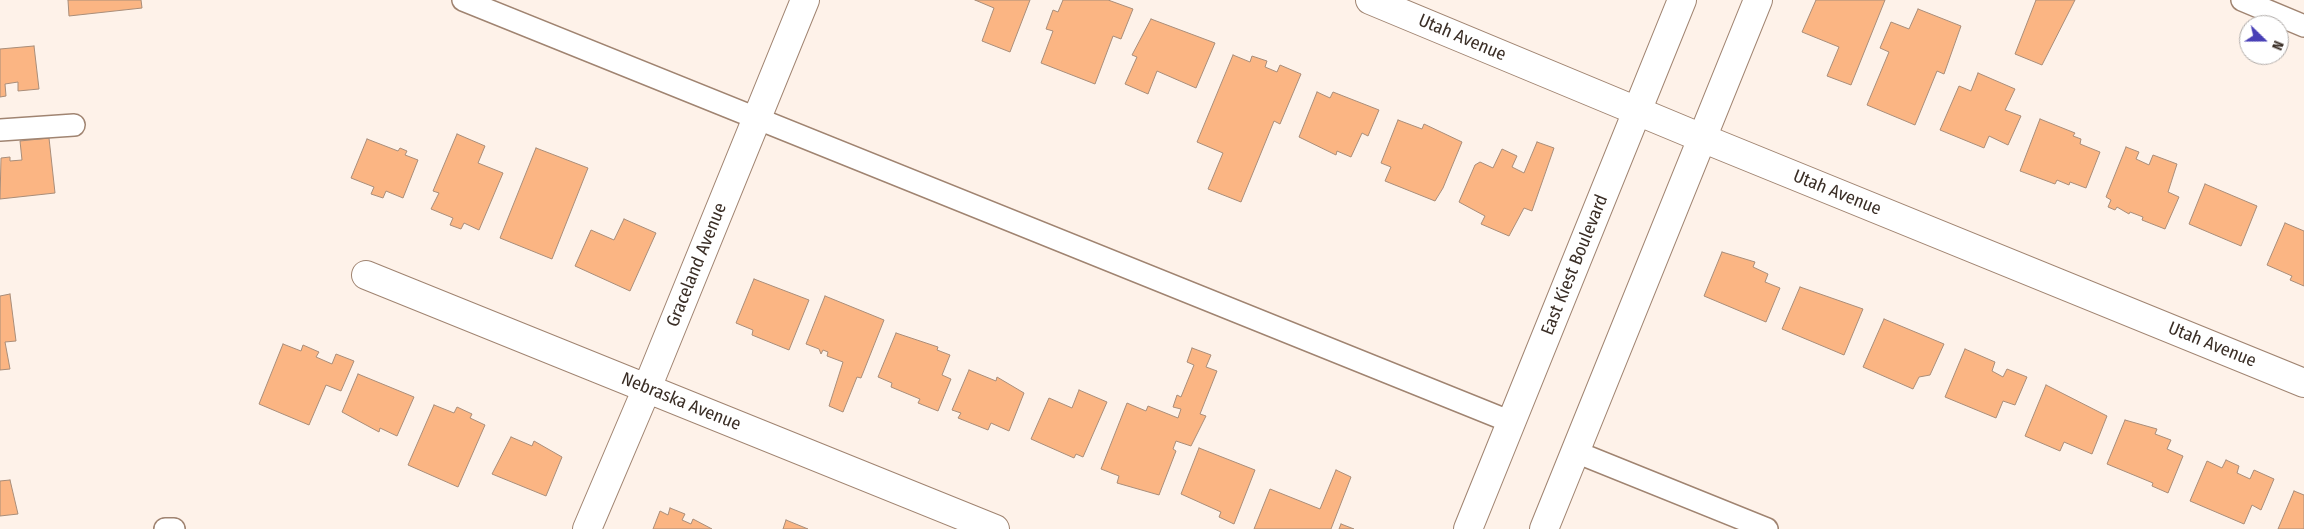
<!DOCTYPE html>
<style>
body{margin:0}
#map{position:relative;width:2304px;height:529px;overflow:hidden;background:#fef2e9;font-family:"Fira Sans Condensed",sans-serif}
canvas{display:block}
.north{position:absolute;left:2239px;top:15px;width:50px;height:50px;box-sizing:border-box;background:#fff;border:1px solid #b0aba8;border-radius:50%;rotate:112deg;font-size:14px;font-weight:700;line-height:20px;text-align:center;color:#3a2e26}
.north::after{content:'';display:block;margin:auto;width:18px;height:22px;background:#483fb6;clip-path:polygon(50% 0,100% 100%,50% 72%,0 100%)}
</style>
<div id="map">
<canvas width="2304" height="529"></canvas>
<div class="north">N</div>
</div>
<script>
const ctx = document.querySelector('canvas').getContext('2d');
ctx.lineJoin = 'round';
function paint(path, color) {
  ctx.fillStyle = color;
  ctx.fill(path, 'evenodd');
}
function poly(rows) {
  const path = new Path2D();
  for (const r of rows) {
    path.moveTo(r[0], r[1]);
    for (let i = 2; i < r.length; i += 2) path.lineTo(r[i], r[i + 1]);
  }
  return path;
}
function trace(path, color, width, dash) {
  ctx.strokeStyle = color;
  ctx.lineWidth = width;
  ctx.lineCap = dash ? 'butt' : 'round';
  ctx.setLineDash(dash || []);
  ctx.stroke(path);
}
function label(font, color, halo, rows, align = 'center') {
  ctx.font = font + ' "Fira Sans Condensed",sans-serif';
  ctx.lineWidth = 5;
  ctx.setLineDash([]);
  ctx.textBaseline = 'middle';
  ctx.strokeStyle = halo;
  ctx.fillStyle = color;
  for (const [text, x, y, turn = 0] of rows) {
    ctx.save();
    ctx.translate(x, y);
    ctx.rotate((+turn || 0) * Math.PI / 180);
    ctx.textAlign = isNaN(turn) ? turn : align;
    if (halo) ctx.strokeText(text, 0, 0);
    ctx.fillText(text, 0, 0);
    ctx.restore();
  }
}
const building = poly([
 [68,0,141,0,142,8,69,16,68,0],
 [975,0,1030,0,1010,52,982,41,994,8,975,0],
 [1063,0,1108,0,1133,9,1121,39,1113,36,1095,84,1041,63,1053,31,1046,29,1053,10,1058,12,1063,0],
 [1816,0,1885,0,1851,85,1827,76,1839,47,1802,32,1816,0],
 [2036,0,2075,0,2042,65,2015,54,2036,0],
 [1918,9,1961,26,1944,74,1937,71,1915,125,1867,105,1889,52,1880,48,1891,22,1909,29,1918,9],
 [1151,19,1215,43,1196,88,1157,71,1148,94,1125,84,1137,57,1132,55,1151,19],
 [34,46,39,89,18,91,18,82,5,84,6,96,0,97,0,49,34,46],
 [1233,55,1250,62,1252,56,1267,61,1265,67,1277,72,1280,65,1301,74,1280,124,1274,121,1241,202,1208,189,1223,153,1197,142,1233,55],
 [1978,73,2015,89,2005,110,2021,116,2008,145,1989,136,1984,148,1940,130,1959,86,1971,91,1978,73],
 [1317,92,1330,98,1333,92,1379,110,1368,136,1362,133,1351,157,1337,151,1336,155,1299,137,1317,92],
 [2040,119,2075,133,2073,136,2081,139,2080,144,2100,152,2086,188,2070,182,2069,185,2057,180,2055,184,2020,171,2040,119],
 [1398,120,1422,129,1424,124,1462,142,1443,188,1435,201,1385,181,1391,167,1381,163,1398,120],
 [457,134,485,146,478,163,503,173,479,230,464,223,461,229,450,225,453,218,431,209,439,193,433,191,457,134],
 [49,138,55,193,0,199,1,158,10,157,10,161,22,160,20,141,49,138],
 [367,139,398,151,400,148,407,151,405,155,418,160,403,198,386,191,383,198,371,194,374,187,351,178,367,139],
 [1537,142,1554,148,1532,211,1524,208,1509,236,1481,224,1485,216,1459,202,1475,165,1480,162,1493,168,1502,149,1517,156,1512,167,1524,173,1537,142],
 [2126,147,2139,152,2136,159,2149,165,2153,155,2177,164,2168,192,2179,197,2165,229,2142,220,2143,217,2130,212,2129,214,2117,207,2115,210,2108,207,2111,200,2106,197,2126,147],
 [536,148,588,168,552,259,500,238,536,148],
 [2205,184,2257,206,2241,246,2189,224,2205,184],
 [624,219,656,233,630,291,575,266,591,230,614,240,624,219],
 [2285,223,2304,231,2304,286,2290,280,2292,276,2267,265,2285,223],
 [1722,252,1755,262,1753,267,1768,274,1765,282,1780,288,1766,322,1704,296,1722,252],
 [754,279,809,300,789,350,752,335,753,330,736,323,754,279],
 [1800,287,1863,309,1844,355,1782,329,1800,287],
 [10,294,16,341,5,342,10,369,0,370,0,296,10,294],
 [825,296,884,320,861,378,857,377,843,412,829,406,843,362,827,356,828,352,823,350,821,354,819,349,806,344,825,296],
 [1884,319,1944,344,1930,375,1919,377,1913,389,1863,367,1884,319],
 [896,333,938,347,937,350,950,355,942,375,951,379,938,411,918,403,920,399,891,387,892,383,878,377,896,333],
 [283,344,301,351,303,345,319,352,316,357,332,364,336,354,354,361,341,391,326,385,309,425,259,404,283,344],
 [1192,348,1211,355,1206,367,1217,371,1200,414,1206,416,1191,446,1176,441,1173,449,1176,451,1159,495,1117,483,1119,476,1101,469,1127,403,1146,411,1148,406,1178,418,1181,409,1173,407,1177,395,1181,397,1194,365,1187,362,1192,348],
 [1965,349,1995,362,1992,371,2003,377,2007,369,2027,377,2015,405,2003,401,1996,418,1945,397,1965,349],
 [969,370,996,381,997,377,1024,393,1009,431,991,423,988,430,958,418,961,413,952,410,969,370],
 [358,374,414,397,397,436,380,428,379,432,342,412,358,374],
 [2046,385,2107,416,2092,454,2064,442,2060,451,2025,436,2046,385],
 [1079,390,1107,402,1083,457,1076,454,1074,458,1031,439,1049,398,1072,408,1079,390],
 [434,405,454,413,457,407,472,414,470,418,485,425,458,487,408,465,434,405],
 [2125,420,2157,429,2155,434,2171,440,2167,449,2183,456,2168,493,2152,486,2153,483,2107,464,2125,420],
 [511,437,532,446,534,441,562,457,546,496,492,474,511,437],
 [1199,448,1255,470,1234,524,1219,517,1221,512,1181,494,1199,448],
 [2226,460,2239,466,2237,473,2250,479,2254,470,2274,479,2261,510,2252,505,2244,524,2190,501,2207,461,2222,468,2226,460],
 [1336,470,1351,477,1331,529,1254,529,1270,489,1320,509,1336,470],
 [10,480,18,514,0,516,0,481,10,480],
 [2294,491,2304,495,2304,529,2278,529,2294,491],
 [670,508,685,514,682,520,691,524,693,519,712,529,653,529,660,511,668,515,670,508],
 [786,520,808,529,783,529,786,520],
 [1341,524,1354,529,1339,529,1341,524]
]);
const service = poly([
 [463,0,1511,422],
 [2242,0,2304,26],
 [0,130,74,125],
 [1576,452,1767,529],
 [165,529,174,529]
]);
const minor = poly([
 [1370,0,1702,138,2304,383],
 [366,275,995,529],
 [587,529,647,388,805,0]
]);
const secondary = poly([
 [1468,529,1682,0],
 [1544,529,1758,0]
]);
const streetNames = [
 ["Utah Avenue",1462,38,23],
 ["Utah Avenue",1837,193,22],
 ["Graceland Avenue",697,265,-68],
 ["East Kiest Boulevard",1575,265,-68],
 ["Utah Avenue",2212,345,22],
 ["Nebraska Avenue",681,402,22]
];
paint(building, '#fbb583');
trace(building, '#a98d79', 1);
trace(service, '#a08471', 24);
trace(minor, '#a08471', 30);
trace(secondary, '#a08471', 30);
trace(service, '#fff', 21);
trace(minor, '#fff', 28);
trace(secondary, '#fff', 28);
label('18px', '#3a2e26', '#fff', streetNames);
</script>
